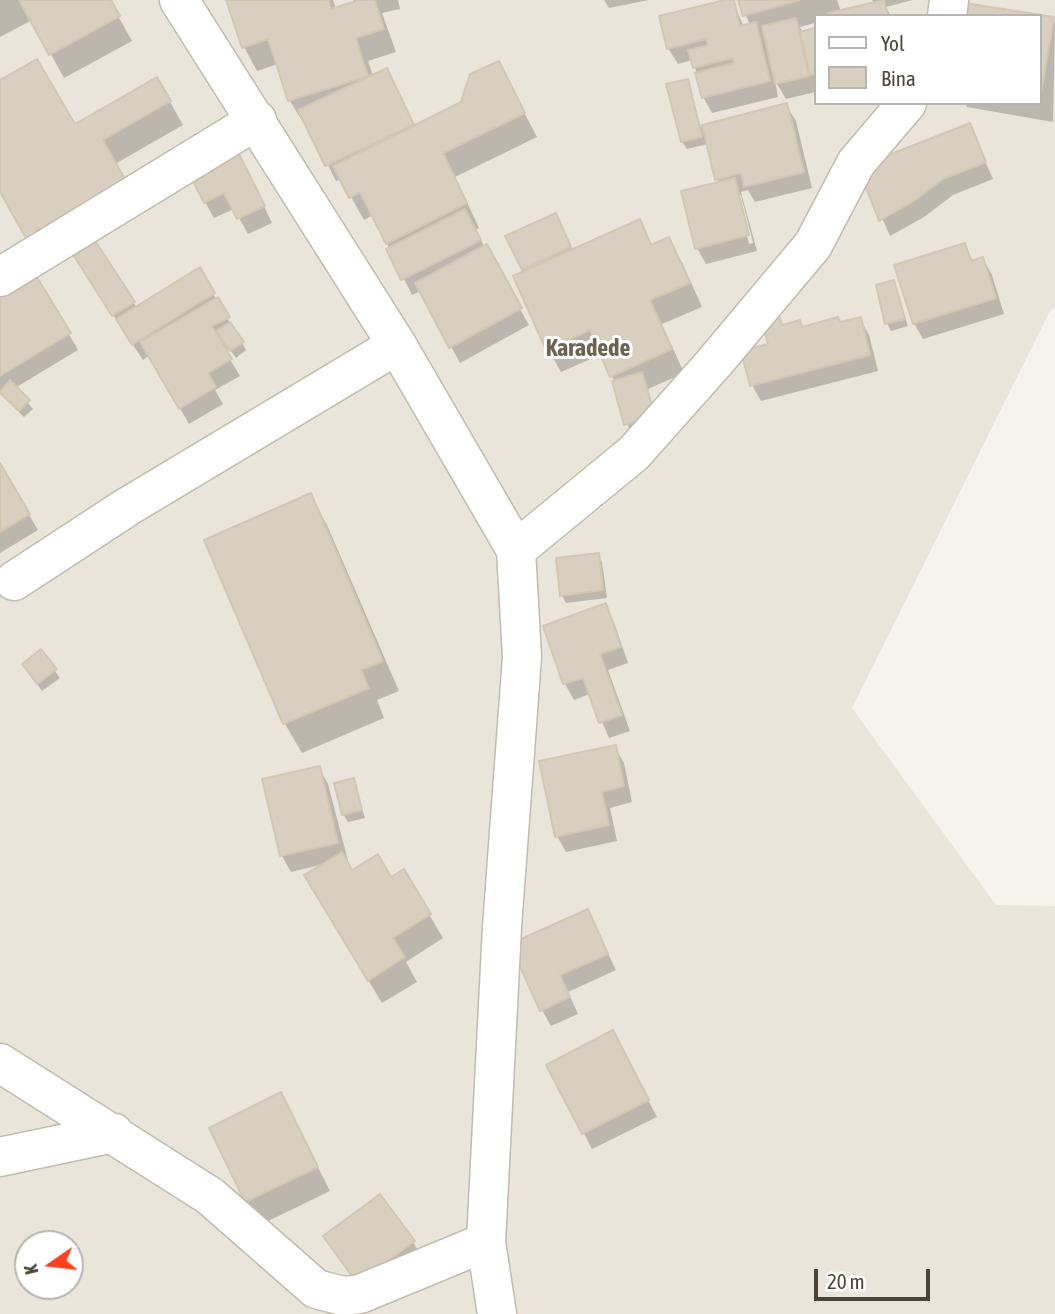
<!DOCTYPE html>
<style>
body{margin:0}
#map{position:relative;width:1055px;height:1314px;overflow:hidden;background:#f6f3ec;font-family:"Asap Condensed",sans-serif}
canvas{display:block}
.legend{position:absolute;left:814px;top:14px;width:228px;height:91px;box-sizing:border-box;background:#fff;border:2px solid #b7b4b0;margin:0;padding:9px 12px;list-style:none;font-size:21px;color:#4b4439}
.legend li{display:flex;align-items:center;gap:14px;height:35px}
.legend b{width:35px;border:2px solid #b7b4b0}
.north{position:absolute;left:14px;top:1230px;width:70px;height:70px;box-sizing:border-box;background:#fff;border:2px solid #b7b4b0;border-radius:50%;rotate:256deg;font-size:19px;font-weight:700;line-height:28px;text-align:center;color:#4b4439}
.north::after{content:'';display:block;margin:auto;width:24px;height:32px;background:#fc3f1d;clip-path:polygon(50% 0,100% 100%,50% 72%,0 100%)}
.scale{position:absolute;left:814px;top:1269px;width:116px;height:32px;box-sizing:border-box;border:4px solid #4b4439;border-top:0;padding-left:9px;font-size:21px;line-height:24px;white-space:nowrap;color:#4b4439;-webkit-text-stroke:5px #fff;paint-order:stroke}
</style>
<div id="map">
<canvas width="1055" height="1314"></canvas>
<ul class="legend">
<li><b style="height:9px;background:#fff"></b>Yol</li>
<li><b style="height:19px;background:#d8cfc1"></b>Bina</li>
</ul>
<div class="north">K</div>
<div class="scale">20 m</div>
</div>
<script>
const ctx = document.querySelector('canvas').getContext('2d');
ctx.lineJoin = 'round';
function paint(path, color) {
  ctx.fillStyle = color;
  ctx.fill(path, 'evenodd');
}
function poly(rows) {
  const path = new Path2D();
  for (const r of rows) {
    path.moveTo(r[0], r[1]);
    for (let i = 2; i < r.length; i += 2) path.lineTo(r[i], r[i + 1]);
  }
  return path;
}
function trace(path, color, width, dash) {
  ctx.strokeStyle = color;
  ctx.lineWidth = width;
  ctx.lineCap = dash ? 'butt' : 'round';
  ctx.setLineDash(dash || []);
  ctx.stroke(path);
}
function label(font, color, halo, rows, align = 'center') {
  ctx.font = font + ' "Asap Condensed",sans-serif';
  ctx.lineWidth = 6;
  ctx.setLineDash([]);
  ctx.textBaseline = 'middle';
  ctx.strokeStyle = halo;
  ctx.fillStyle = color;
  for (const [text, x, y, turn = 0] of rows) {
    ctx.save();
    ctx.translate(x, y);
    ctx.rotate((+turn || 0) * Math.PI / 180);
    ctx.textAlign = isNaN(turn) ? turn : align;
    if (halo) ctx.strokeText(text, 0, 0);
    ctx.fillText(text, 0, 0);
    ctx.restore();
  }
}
const residential = poly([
 [0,0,1055,0,1055,307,1050,311,852,708,996,905,1055,906,1055,1314,0,1314],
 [815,16,1039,16,1039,103,815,103],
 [28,1244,70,1244,70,1286,28,1286]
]);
const shadow = poly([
 [0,0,109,0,132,41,64,78,32,20,0,37],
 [228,0,333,0,336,9,355,3,353,0,398,0,400,9,382,13,396,52,368,61,373,76,387,70,415,127,462,103,498,63,537,137,455,177,479,228,475,230,529,325,460,363,421,291,412,295,373,215,364,220,341,179,336,181,307,123,304,124,290,101,278,64,257,71,244,47],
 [604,0,649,0,609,8],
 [732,0,744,27,750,25,740,0,837,0,841,12,875,4,872,0,913,0,886,7,891,16,815,16,815,23,800,27,803,33,815,30,815,92,786,99,775,81,778,97,712,113,703,97,693,60,678,64,668,48],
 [1039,17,1053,19,1055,23,1053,122,967,107,965,103,1039,103],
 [157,79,183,125,115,164,41,260,0,188,0,82,74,127],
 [687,81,701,127,786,105,796,121,812,188,755,202,748,190,741,192,757,251,706,264,697,248,719,183,708,144,687,149,682,142],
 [737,195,741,195,753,243,749,244],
 [969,125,993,179,953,195,924,217,890,236,860,168],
 [246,168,272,223,248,234,234,209,214,218,205,202],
 [555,215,573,251,639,222,653,246,668,239,682,262,702,307,662,324,684,373,648,389,658,424,630,432,615,382,602,354,561,372,548,349,525,273,508,237],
 [96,244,137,308,199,270,246,350,236,358,224,341,220,343,240,376,215,390,223,404,189,424,150,355,143,360,85,273],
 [964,245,974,262,983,259,992,275,1004,314,923,339,914,323],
 [35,276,78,350,15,388,33,409,24,417,0,394,0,297],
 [893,282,908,326,891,331,887,323],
 [860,319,869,335,878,371,761,401,752,385,779,320,783,326,799,322,803,328],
 [0,466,38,530,0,553],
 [310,495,327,525,399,691,377,700,384,718,302,753,285,724,206,540],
 [598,555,602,562,607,598,566,603,562,595],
 [605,606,614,622,628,663,608,670,630,731,609,738,590,694,574,700,565,684,545,627],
 [41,652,60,678,42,691,29,672],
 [615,747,624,763,632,802,610,808,617,841,566,852,557,836],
 [319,768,328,784,351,872,391,879,404,872,443,938,406,962,417,982,382,1003,319,899,324,864,291,872,282,856,264,780],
 [353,780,365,818,348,822,343,814],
 [587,911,616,970,568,992,578,1014,551,1026,542,1010],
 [621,1049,657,1117,592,1149,549,1065],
 [281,1094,330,1191,260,1225,211,1128],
 [325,1237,413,1242,422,1258,367,1298]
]);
const building = poly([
 [19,0,111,0,120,16,49,55,19,0],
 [226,0,328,0,331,9,359,0,375,0,384,29,356,38,368,76,288,101,268,39,242,48,226,0],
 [725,0,734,0,740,26,756,22,770,81,702,98,695,73,734,63,733,58,693,68,688,50,708,45,706,39,667,49,659,16,725,0],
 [738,0,800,0,743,16,738,0],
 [884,0,888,16,829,16,828,13,884,0],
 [965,3,1054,17,1040,99,1039,16,963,16,965,3],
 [796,18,809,76,775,84,762,26,796,18],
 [815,28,815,74,810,75,800,32,815,28],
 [37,59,75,124,157,77,171,101,103,140,126,181,26,238,0,192,0,80,37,59],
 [499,61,525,113,443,153,467,203,386,244,360,192,349,198,333,166,461,102,470,74,499,61],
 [387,68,414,125,325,166,298,110,387,68],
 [688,79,702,137,681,142,666,84,688,79],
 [787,103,804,172,744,187,741,173,715,180,702,125,787,103],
 [970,123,986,162,943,179,914,201,879,221,858,167,970,123],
 [237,150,265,206,237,219,224,193,204,203,189,173,237,150],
 [735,178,749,235,695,249,681,191,735,178],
 [465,209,481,240,401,280,386,249,465,209],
 [556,213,571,247,522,270,505,236,556,213],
 [640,219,651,245,669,237,690,283,650,300,672,349,610,377,590,330,546,350,513,276,640,219],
 [96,242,135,302,112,316,74,256,96,242],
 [965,243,971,261,983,257,996,298,913,324,894,265,965,243],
 [487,244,522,308,449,348,415,283,487,244],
 [200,267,215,293,132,345,116,319,200,267],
 [35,274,71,333,0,376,0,295,35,274],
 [894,280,905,319,885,324,876,285,894,280],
 [218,297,230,317,212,326,232,359,208,373,216,387,179,409,140,342,218,297],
 [838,317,840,322,861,317,870,355,750,386,741,351,768,344,762,322,780,318,782,325,800,320,802,327,838,317],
 [230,322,244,342,230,351,216,331,230,322],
 [642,372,655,416,624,425,612,381,642,372],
 [10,380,30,400,19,411,0,392,10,380],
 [0,463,30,514,0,532,0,463],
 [311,493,383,661,361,670,369,688,283,724,204,540,311,493],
 [599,553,603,590,560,596,556,558,599,553],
 [606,603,621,647,600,654,622,715,599,723,583,678,563,684,543,626,606,603],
 [41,649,57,669,37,684,22,664,41,649],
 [616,745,624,786,602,792,609,825,555,837,539,761,616,745],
 [320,766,338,843,280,856,262,779,320,766],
 [354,778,362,810,342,815,334,783,354,778],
 [342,852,352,870,378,854,391,877,404,869,431,914,393,938,405,957,368,981,304,875,342,852],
 [588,909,608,954,560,975,570,997,540,1011,510,944,588,909],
 [613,1030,649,1100,582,1134,546,1065,613,1030],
 [281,1092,318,1167,245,1202,209,1128,281,1092],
 [380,1194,415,1241,357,1283,323,1236,380,1194]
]);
const minor = poly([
 [0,277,257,120],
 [14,581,127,507,397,345],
 [0,1063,210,1196,316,1289,343,1296,360,1294,486,1242],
 [0,1157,114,1133]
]);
const tertiary = poly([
 [179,0,397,345,516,550,522,657,502,927,486,1242,497,1314],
 [947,16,949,0],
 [516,550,634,453,714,363,813,245,856,163,907,103]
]);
const quarterNames = [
 ["Karadede",588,348]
];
paint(residential, '#eae5da');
paint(shadow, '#0003');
paint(building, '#d8cfc1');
trace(building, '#d3c7b4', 2);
trace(minor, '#c2bbae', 41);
trace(tertiary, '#c2bbae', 41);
trace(minor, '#fff', 38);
trace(tertiary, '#fff', 38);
label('bold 24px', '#6e6250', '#fff', quarterNames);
</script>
